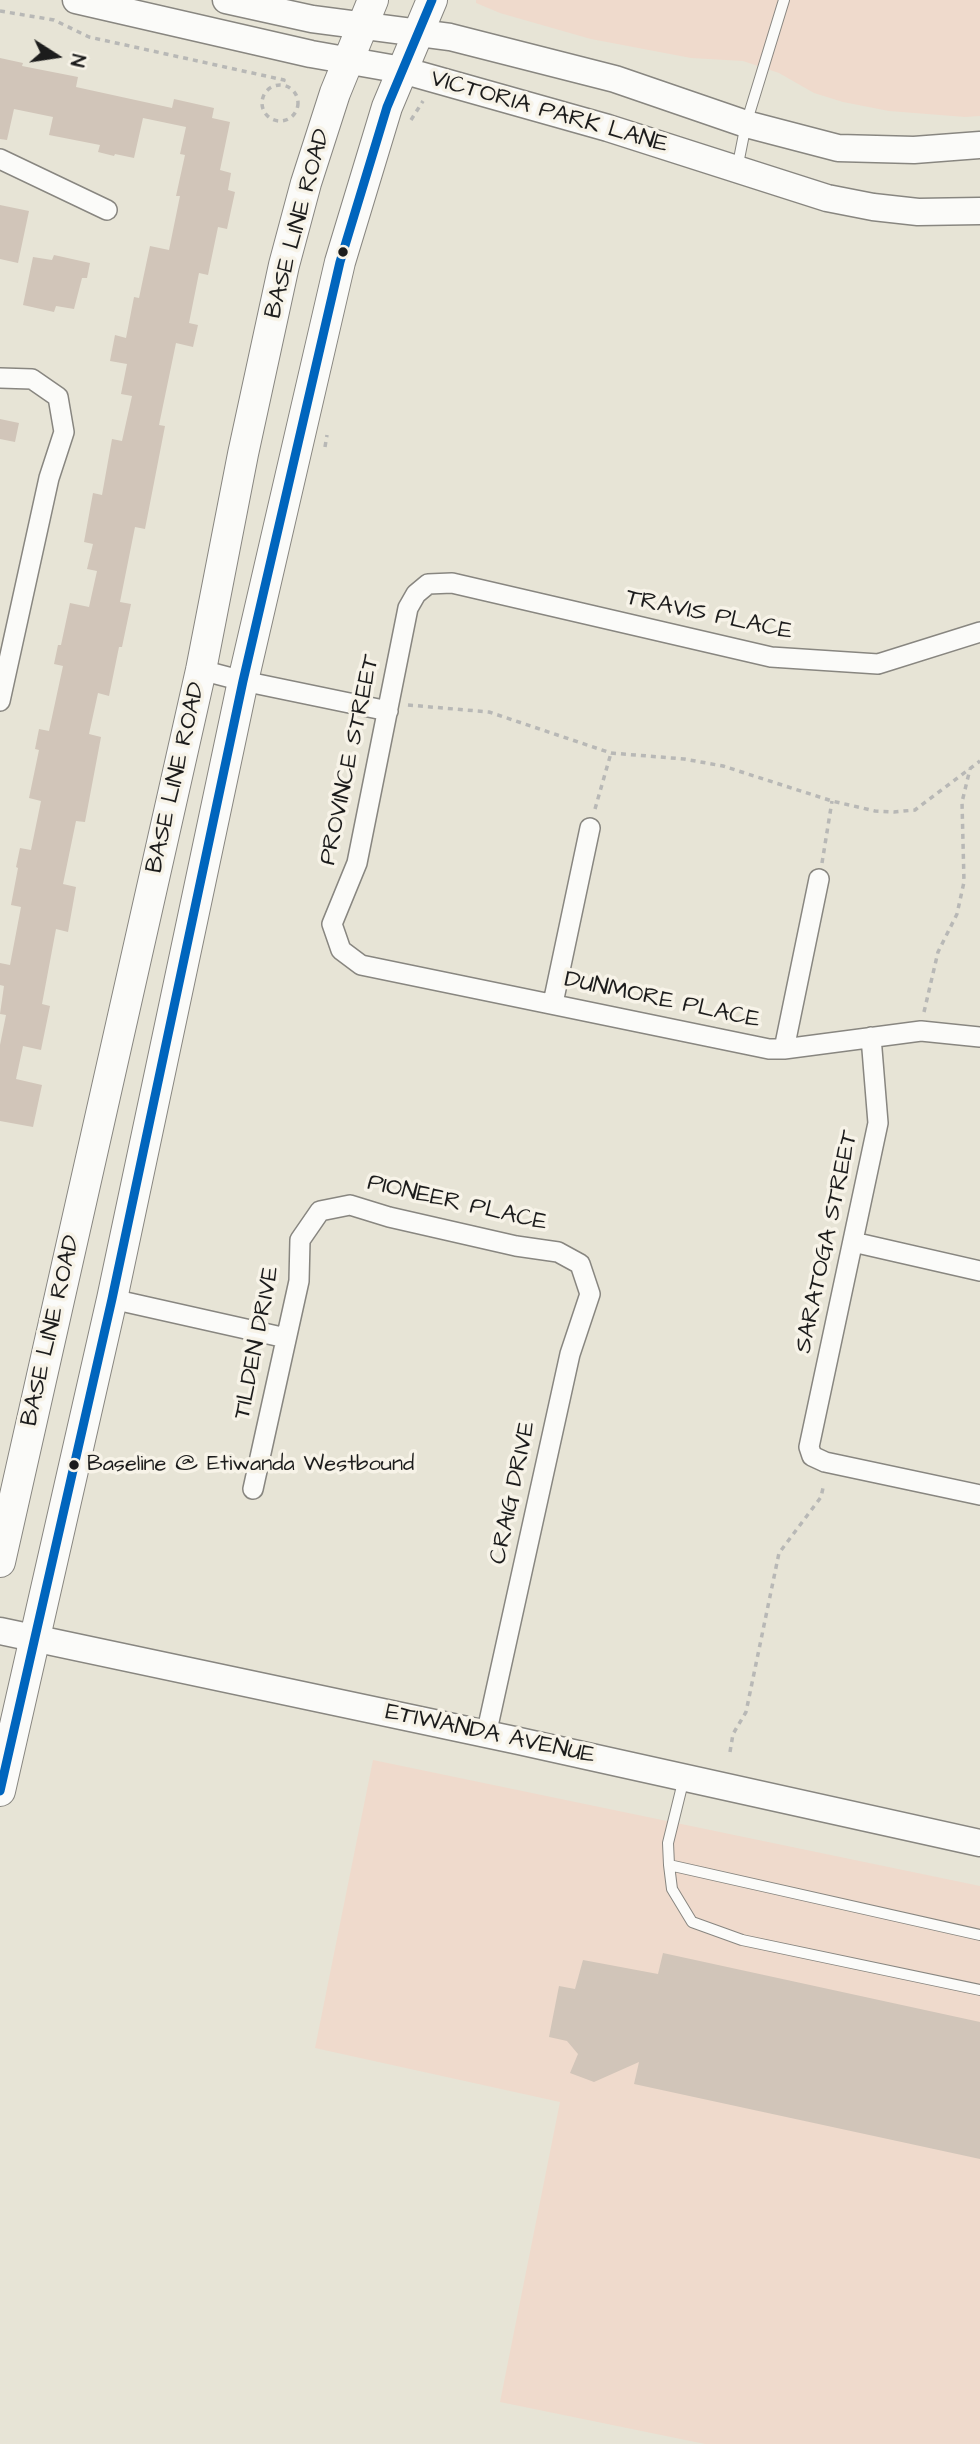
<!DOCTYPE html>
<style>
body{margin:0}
#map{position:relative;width:980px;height:2444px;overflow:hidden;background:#e7e4d6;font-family:"Architects Daughter",sans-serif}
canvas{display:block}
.north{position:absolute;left:21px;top:21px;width:70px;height:70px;-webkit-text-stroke:5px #f7f3e8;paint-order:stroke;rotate:102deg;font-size:19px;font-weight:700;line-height:28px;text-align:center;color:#1c1c1c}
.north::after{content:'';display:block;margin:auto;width:24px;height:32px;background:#1c1c1c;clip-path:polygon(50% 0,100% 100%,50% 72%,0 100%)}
</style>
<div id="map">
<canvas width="980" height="2444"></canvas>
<div class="north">N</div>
</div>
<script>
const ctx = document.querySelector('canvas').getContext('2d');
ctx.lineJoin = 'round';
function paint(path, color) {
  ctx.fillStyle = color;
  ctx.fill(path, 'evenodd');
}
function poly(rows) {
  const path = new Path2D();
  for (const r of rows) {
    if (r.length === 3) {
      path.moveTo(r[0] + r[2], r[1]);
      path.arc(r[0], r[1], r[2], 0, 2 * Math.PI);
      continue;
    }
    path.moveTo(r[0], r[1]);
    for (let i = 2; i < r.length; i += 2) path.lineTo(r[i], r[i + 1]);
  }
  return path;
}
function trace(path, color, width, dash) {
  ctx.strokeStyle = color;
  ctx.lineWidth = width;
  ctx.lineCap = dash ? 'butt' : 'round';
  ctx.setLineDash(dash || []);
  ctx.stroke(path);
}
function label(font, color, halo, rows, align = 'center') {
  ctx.font = font + ' "Architects Daughter",sans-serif';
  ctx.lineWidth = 7;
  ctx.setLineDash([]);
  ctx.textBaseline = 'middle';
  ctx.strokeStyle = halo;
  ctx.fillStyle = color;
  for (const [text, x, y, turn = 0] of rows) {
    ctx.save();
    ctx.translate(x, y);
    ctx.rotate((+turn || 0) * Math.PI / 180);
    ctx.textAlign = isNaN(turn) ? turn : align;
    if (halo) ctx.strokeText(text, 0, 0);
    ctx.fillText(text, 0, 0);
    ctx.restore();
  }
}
const built = poly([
 [476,0,980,0,980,116,965,117,889,111,843,102,814,93,779,73,743,61,691,58,591,39,500,13,476,3],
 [373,1760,980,1886,980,2444,705,2444,500,2402,560,2102,315,2048]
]);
const building = poly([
 [0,58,23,63,22,66,78,77,76,87,172,108,174,99,214,108,212,118,230,122,220,170,231,173,228,190,235,192,227,229,218,227,208,275,199,273,189,323,198,325,193,347,176,343,159,425,165,426,145,529,135,527,120,602,131,604,122,647,119,647,109,696,98,693,89,734,101,737,85,822,76,821,63,884,76,887,68,932,56,929,42,1004,50,1006,41,1050,23,1046,16,1079,42,1085,33,1127,0,1121,0,1045,6,1015,0,1014,4,986,0,985,0,963,10,965,21,907,11,905,18,868,16,867,20,848,31,850,41,801,29,798,39,750,35,749,39,729,49,731,63,666,54,664,58,645,61,645,70,603,89,607,97,571,87,569,93,544,84,542,93,493,102,495,112,439,122,441,132,396,121,394,127,364,110,361,115,335,126,338,134,297,139,298,150,246,169,250,180,196,176,196,185,155,180,154,186,127,143,118,134,158,115,154,114,156,98,152,100,145,49,135,53,117,14,109,7,140,0,139],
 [0,205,29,211,18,263,0,259],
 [54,255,90,263,87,278,82,278,74,309,56,306,54,312,23,305,33,257,52,260],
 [0,419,19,423,15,442,0,439],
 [663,1953,980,2022,980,2159,634,2084,639,2062,594,2082,570,2073,578,2054,567,2041,549,2037,559,1986,575,1989,583,1960,658,1974]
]);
const path = poly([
 [0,11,54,20,89,37,284,80,282,85],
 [280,103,18],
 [411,120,423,101],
 [325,447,327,435],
 [408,705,489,712,611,753,684,759,723,766,832,801,875,811,894,812,915,810,980,761],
 [595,809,611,753],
 [822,863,832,801],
 [924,1012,938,952,957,914,964,882,962,802,970,769],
 [730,1752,733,1734,746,1712,779,1553,821,1497,823,1488]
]);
const lane = poly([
 [737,169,746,124,784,0],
 [684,1778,668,1843,669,1865,672,1889,692,1922,742,1940,980,1990],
 [669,1865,980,1935]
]);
const street = poly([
 [0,159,107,210],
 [0,378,32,379,58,397,64,432,49,478,0,701],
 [980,632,878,664,771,657,452,583,428,584,416,594,408,608,357,863,332,924,341,950,361,965,769,1049,784,1049,921,1031,980,1037],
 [201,670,243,681,388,711],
 [553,1003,590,828],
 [871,1037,878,1123,809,1447,812,1456,825,1462,980,1495],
 [784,1049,819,879],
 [853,1242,980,1271],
 [112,1299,286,1338],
 [253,1489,299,1281,300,1240,320,1211,350,1205,389,1217,516,1246,558,1252,580,1264,590,1294,570,1354,486,1735]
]);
const secondary = poly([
 [76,0,311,54,402,70,608,128,827,198,873,207,918,212,980,211],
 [226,0,312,19,450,37,615,79,746,124,838,148,914,150,980,145],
 [0,1631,519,1741,980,1843]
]);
const primary = poly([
 [0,1562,201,670,243,454,284,265,306,183,335,93,373,0],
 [0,1791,112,1299,243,681,340,262,387,107,432,0]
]);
const bus1 = poly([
 [0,1791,112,1299,243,681,340,262,387,107,432,0]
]);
const markers = [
 [343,252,6,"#1c1c1c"],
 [74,1465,6,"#1c1c1c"]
];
const busNames = [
 ["Baseline @ Etiwanda Westbound",87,1465]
];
const streetNames = [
 ["VICTORIA PARK LANE",549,113,16],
 ["BASE LINE ROAD",299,224,-75],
 ["TRAVIS PLACE",709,616,12],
 ["PROVINCE STREET",351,760,-78],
 ["BASE LINE ROAD",177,778,-77],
 ["DUNMORE PLACE",662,1001,12],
 ["PIONEER PLACE",457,1204,13],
 ["SARATOGA STREET",828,1242,-78],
 ["BASE LINE ROAD",52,1331,-77],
 ["TILDEN DRIVE",258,1343,-79],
 ["CRAIG DRIVE",514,1493,-78],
 ["ETIWANDA AVENUE",490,1735,12]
];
paint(built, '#efdacc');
paint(building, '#d1c5b9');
trace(lane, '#888680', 12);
trace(street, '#888680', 22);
trace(secondary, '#888680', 29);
trace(primary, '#888680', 32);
trace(path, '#b8b8b6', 3.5, [5, 5]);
trace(lane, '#fbfbf9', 10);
trace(street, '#fbfbf9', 19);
trace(secondary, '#fbfbf9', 26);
trace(primary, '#fbfbf9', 30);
trace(bus1, '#0065bd', 9);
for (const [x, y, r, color] of markers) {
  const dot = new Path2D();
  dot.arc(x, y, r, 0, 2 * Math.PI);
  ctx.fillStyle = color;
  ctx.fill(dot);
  trace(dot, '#f7f3e8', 2.5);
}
label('22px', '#1c1c1c', '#f7f3e8', busNames, 'left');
label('24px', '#1c1c1c', '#f7f3e8', streetNames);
</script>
